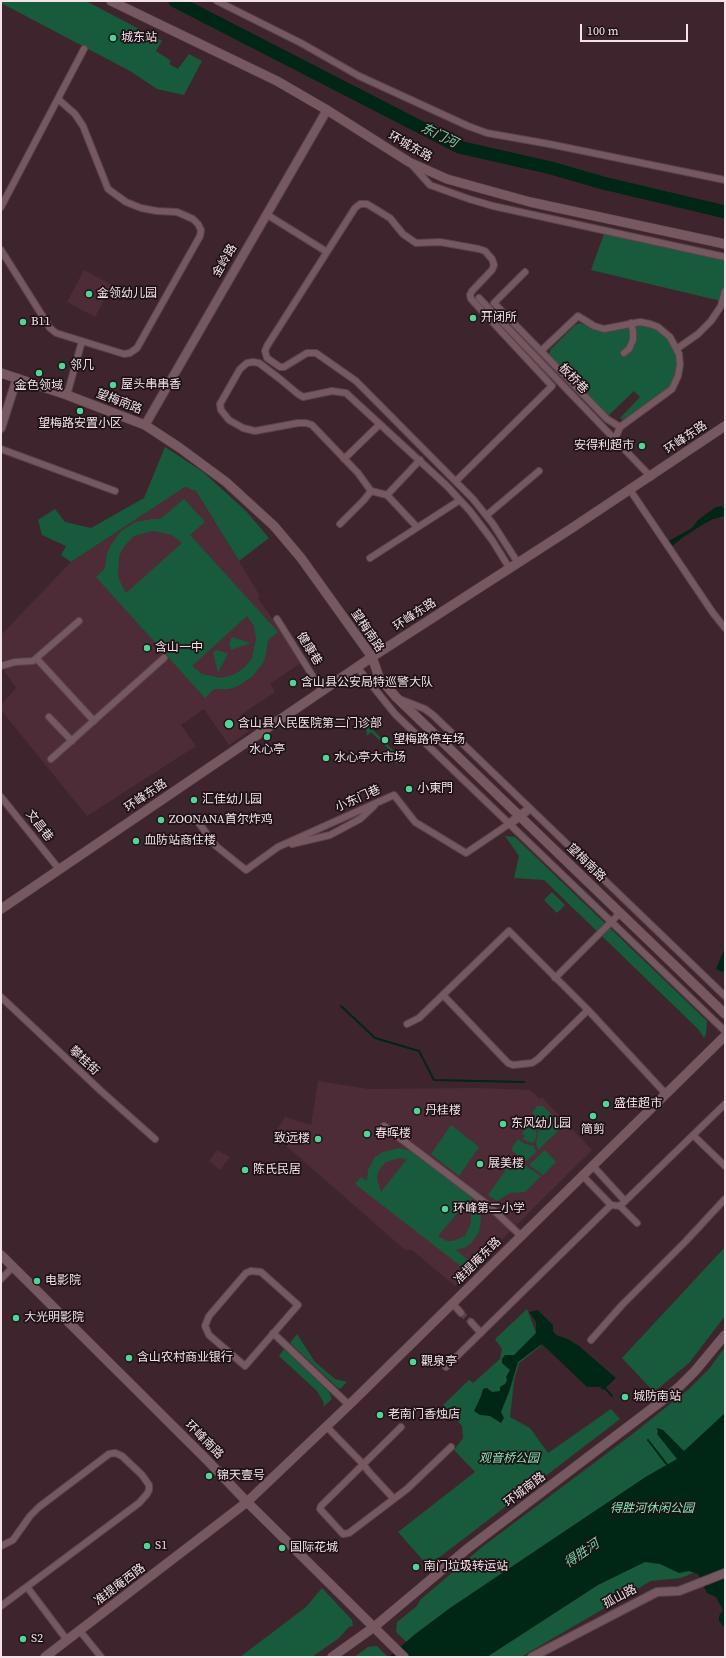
<!DOCTYPE html>
<meta charset="utf-8">
<style>
body{margin:0}
#map{position:relative;width:726px;height:1658px;overflow:hidden;background:#3e252d;font-family:"Source Serif 4",serif}
canvas{display:block}
.frame{position:absolute;inset:0;border:2px solid #f3e2e7;pointer-events:none}
.scale{position:absolute;left:580px;top:24px;width:108px;height:18px;box-sizing:border-box;border:2px solid #f3e2e7;border-top:0;padding-left:5px;font-size:12px;line-height:14px;white-space:nowrap;color:#f3e2e7;-webkit-text-stroke:3px #1e1216;paint-order:stroke}
</style>
<div id="map">
<canvas width="726" height="1658"></canvas>
<div class="frame"></div>
<div class="scale">100 m</div>
</div>
<script>
const ctx = document.querySelector('canvas').getContext('2d');
ctx.lineJoin = 'round';
function paint(path, color) {
  ctx.fillStyle = color;
  ctx.fill(path, 'evenodd');
}
function poly(rows) {
  const path = new Path2D();
  for (const r of rows) {
    path.moveTo(r[0], r[1]);
    for (let i = 2; i < r.length; i += 2) path.lineTo(r[i], r[i + 1]);
  }
  return path;
}
function trace(path, color, width, dash) {
  ctx.strokeStyle = color;
  ctx.lineWidth = width;
  ctx.lineCap = dash ? 'butt' : 'round';
  ctx.setLineDash(dash || []);
  ctx.stroke(path);
}
function label(font, color, halo, rows, align = 'center') {
  ctx.font = font + ' "Source Serif 4","Noto Sans SC",serif';
  ctx.lineWidth = 3.5;
  ctx.setLineDash([]);
  ctx.textBaseline = 'middle';
  ctx.strokeStyle = halo;
  ctx.fillStyle = color;
  for (const [text, x, y, turn = 0] of rows) {
    ctx.save();
    ctx.translate(x, y);
    ctx.rotate((+turn || 0) * Math.PI / 180);
    ctx.textAlign = isNaN(turn) ? turn : align;
    if (halo) ctx.strokeText(text, 0, 0);
    ctx.fillText(text, 0, 0);
    ctx.restore();
  }
}
const built = poly([
 [84,270,112,285,95,317,67,302],
 [185,487,196,491,260,596,258,598,302,662,270,684,275,692,239,716,249,731,229,745,204,709,181,725,196,746,87,816,1,710,1,705,16,688,1,666,1,635,71,562],
 [318,1081,369,1089,478,1088,530,1090,540,1099,542,1097,592,1150,455,1286,412,1250,405,1250,274,1135,285,1117,311,1125],
 [217,1150,230,1157,220,1170,209,1161]
]);
const green = poly([
 [1,1,86,1,162,41,156,51,171,61,169,64,178,69,189,54,202,61,184,95,157,89,130,71,1,3],
 [605,231,725,260,725,302,591,270],
 [580,323,596,330,608,331,640,324,659,330,669,339,677,355,677,371,674,380,669,388,624,421,620,418,640,397,634,391,609,415,606,415,549,355,550,350,575,325],
 [165,447,203,472,246,511,269,538,239,561,196,491,185,487,71,562,61,555,66,546,42,535,38,520,55,509,65,522,91,528,144,498],
 [184,499,205,522,190,535,278,632,268,640,266,655,263,663,252,677,238,686,229,689,214,689,205,698,96,577,105,568,107,553,111,545,121,531,136,522,152,519,160,519],
 [153,531,172,535,182,543,126,593,123,588,118,576,119,556,125,545,134,536],
 [247,616,254,626,256,639,252,658,244,668,233,675,221,678,202,674,192,666],
 [232,637,251,643,231,650,229,643],
 [218,650,228,654,218,673,213,652],
 [375,724,377,726,373,730,400,757,405,753,406,758,402,764,395,763,399,759,371,732,367,736,366,728,369,725],
 [505,836,515,837,707,1021,706,1034,704,1038,698,1029,544,880,514,878,519,856],
 [552,892,565,905,557,913,544,900],
 [537,1106,543,1106,551,1114,549,1121,545,1124,537,1125,533,1118,535,1115,532,1113],
 [530,1117,537,1133,535,1141,532,1143,522,1139,525,1136,522,1134],
 [553,1117,562,1127,538,1150,536,1144,539,1129,548,1125],
 [451,1125,479,1147,459,1176,431,1154],
 [518,1139,525,1144,534,1146,536,1152,526,1161,512,1151,513,1146],
 [399,1148,414,1152,470,1196,478,1207,481,1219,479,1232,471,1243,466,1247,456,1250,468,1260,462,1267,355,1184,361,1177,367,1181,368,1170,375,1157,383,1152],
 [400,1158,407,1159,381,1192,377,1179,378,1172,381,1167,386,1162],
 [465,1204,469,1208,471,1215,471,1223,465,1236,453,1241,447,1241,438,1236],
 [545,1150,556,1162,543,1175,529,1165],
 [514,1158,541,1176,525,1192,510,1193,497,1201,488,1195],
 [725,1247,725,1316,689,1363,654,1392,622,1358],
 [527,1309,541,1346,519,1363,514,1381,510,1417,530,1428,548,1453,611,1409,620,1419,428,1566,398,1532,475,1472,454,1450,463,1438,462,1426,443,1405,469,1380,473,1383,500,1359,502,1349,495,1339],
 [297,1334,315,1362,335,1379,347,1382,340,1389,337,1387,290,1343],
 [725,1347,725,1560,681,1578,651,1581,521,1657,422,1657,396,1632,397,1622,417,1606,420,1600,482,1547,630,1436,689,1389,709,1369],
 [284,1349,329,1392,332,1399,323,1407,324,1403,317,1391,279,1356],
 [322,1588,352,1620,353,1626,349,1627,339,1638,312,1657,240,1657,306,1607],
 [377,1646,388,1657,354,1657,368,1647]
]);
const water = poly([
 [722,506,724,509,725,516,713,519,702,525,682,538,671,547,667,542,692,528,698,520,716,507],
 [724,950,725,950,725,970,722,972,716,969],
 [538,1310,553,1325,553,1331,556,1335,568,1339,579,1346,616,1378,603,1390,600,1387,587,1387,542,1344,518,1362,509,1392,501,1412,504,1418,501,1423,490,1416,480,1415,474,1411,481,1396,483,1389,487,1388,492,1392,500,1391,500,1387,505,1384,507,1380,506,1377,510,1370,502,1363,502,1359,505,1355,514,1355,536,1333,536,1322,529,1312],
 [725,1413,725,1628,719,1621,719,1616,723,1610,716,1597,707,1593,698,1574,689,1571,679,1573,660,1564,645,1562,598,1585,487,1657,389,1657,414,1635,450,1608,647,1476,677,1459,657,1434,658,1432,657,1428,663,1430,684,1451]
]);
const stream = poly([
 [341,1006,375,1038,419,1051,434,1080,524,1082],
 [603,1386,612,1396],
 [648,1440,668,1466]
]);
const river = poly([
 [175,1,459,147,551,168,603,183,725,212]
]);
const minorTunnel = poly([
 [461,1313,471,1322]
]);
const minor = poly([
 [217,1,301,43,359,76,468,126,487,133,549,144,725,180],
 [412,165,430,185,469,199,493,206,725,257],
 [1,207,84,49],
 [266,214,327,252],
 [1,250,50,328,56,333,124,354,130,353,137,348,200,236,201,230,198,224,193,219,177,212,157,211,141,208,126,202,108,189,83,126,75,114,58,99],
 [525,272,494,303,541,351],
 [479,298,651,477],
 [678,348,698,334,711,321,721,306,725,291],
 [624,353,629,349,633,340,633,331,631,323],
 [67,395,82,341],
 [615,439,620,427,672,389,678,376,680,365,679,354,670,337,658,327,650,324,640,322,604,329,594,326,578,316,541,351,607,419,620,427],
 [1,449,115,491],
 [344,459,380,424],
 [456,481,552,386,471,299,470,295,472,291,492,270,494,265,492,259,485,251,479,249,440,242,416,243,403,234,390,218,367,204,360,204,355,208,267,346,265,351,267,358,280,367,284,367,307,353,316,353,356,381,473,499,493,524,518,563],
 [630,490,713,613,725,628],
 [387,495,420,460],
 [487,515,539,471],
 [340,524,364,500,371,491],
 [417,527,387,495,371,491,358,473,312,425,306,423,298,423,255,431,243,428,229,420,221,410,220,404,240,369,247,363,253,362,259,363,280,379,298,394,303,397,332,391,346,393,447,486,470,511,492,540,510,569],
 [370,558,460,500],
 [277,619,322,691],
 [37,659,94,721],
 [1,666,15,662,33,661,79,621],
 [357,667,395,714,725,1031],
 [402,700,425,709,433,715,725,996],
 [49,717,72,741],
 [51,759,164,658],
 [1,797,59,869],
 [195,818,216,846,246,870,278,847,394,795,415,822,466,853,509,824],
 [292,844,330,835,360,819,374,806],
 [555,978,620,913],
 [443,995,508,1063,513,1065,532,1063,538,1059,588,1010],
 [1,997,101,1091,155,1139],
 [407,1024,419,1018,509,931,588,1010,665,1093],
 [384,1126,488,1205,520,1235],
 [693,1135,725,1166],
 [592,1165,625,1201],
 [582,1175,611,1205],
 [620,1206,637,1223],
 [251,1271,261,1272,298,1305,245,1366,209,1335,205,1326,209,1316,246,1273,251,1271],
 [1,1279,13,1267],
 [452,1303,461,1313],
 [471,1322,481,1333],
 [273,1333,349,1405],
 [591,1340,622,1305,686,1241,725,1199],
 [446,1367,611,1205,620,1206,725,1104],
 [326,1426,363,1464,369,1472,394,1499],
 [401,1427,321,1506,320,1509,343,1534,349,1533,407,1489,451,1447],
 [1,1546,13,1540,30,1516,39,1507,109,1454,115,1453,122,1456,142,1475,149,1485,149,1490,147,1494,139,1503,1,1606],
 [27,1587,67,1640],
 [80,1631,101,1657]
]);
const tertiary = poly([
 [145,425,327,110],
 [1,428,17,378],
 [509,824,529,809],
 [532,1657,657,1592,679,1591,725,1573]
]);
const secondary = poly([
 [111,1,277,81,327,110,409,162,447,179,530,202,725,244],
 [1,373,67,395,145,425,180,448,226,482,274,526,301,558,372,657,379,677,396,697,725,1014],
 [1,909,372,657,572,528,725,426],
 [1,1255,206,1459,247,1502,404,1657],
 [45,1657,247,1502,349,1405,725,1036],
 [332,1657,374,1627,467,1549,663,1400,680,1386,695,1371,725,1335]
]);
const markers = [
 [113,38,4,"#52d397"],
 [89,294,4,"#52d397"],
 [473,318,4,"#52d397"],
 [23,322,4,"#52d397"],
 [62,366,4,"#52d397"],
 [39,373,4,"#52d397"],
 [113,385,4,"#52d397"],
 [80,411,4,"#52d397"],
 [642,446,4,"#52d397"],
 [147,648,4,"#52d397"],
 [293,683,4,"#52d397"],
 [229,724,5,"#52d397"],
 [267,737,4,"#52d397"],
 [385,740,4,"#52d397"],
 [326,758,4,"#52d397"],
 [409,789,4,"#52d397"],
 [194,800,4,"#52d397"],
 [161,820,4,"#52d397"],
 [136,841,4,"#52d397"],
 [606,1104,4,"#52d397"],
 [417,1111,4,"#52d397"],
 [593,1116,4,"#52d397"],
 [503,1124,4,"#52d397"],
 [367,1134,4,"#52d397"],
 [318,1139,4,"#52d397"],
 [480,1164,4,"#52d397"],
 [245,1170,4,"#52d397"],
 [445,1209,4,"#52d397"],
 [37,1281,4,"#52d397"],
 [16,1318,4,"#52d397"],
 [129,1358,4,"#52d397"],
 [413,1362,4,"#52d397"],
 [625,1397,4,"#52d397"],
 [380,1415,4,"#52d397"],
 [209,1476,4,"#52d397"],
 [147,1546,4,"#52d397"],
 [282,1548,4,"#52d397"],
 [416,1567,4,"#52d397"],
 [23,1639,4,"#52d397"]
];
const poiNames = [
 ["城东站",121,38],
 ["金领幼儿园",97,294],
 ["开闭所",481,318],
 ["B11",31,322],
 ["邻几",70,366],
 ["屋头串串香",121,385],
 ["金色领域",39,386,"center"],
 ["望梅路安置小区",80,424,"center"],
 ["安得利超市",634,446,"right"],
 ["含山一中",155,648],
 ["含山县公安局特巡警大队",301,683],
 ["含山县人民医院第二门诊部",238,724],
 ["望梅路停车场",393,740],
 ["水心亭",267,750,"center"],
 ["水心亭大市场",334,758],
 ["小東門",417,789],
 ["汇佳幼儿园",202,800],
 ["ZOONANA首尔炸鸡",169,820],
 ["血防站商住楼",144,841],
 ["盛佳超市",614,1104],
 ["丹桂楼",425,1111],
 ["东风幼儿园",511,1124],
 ["简剪",593,1130,"center"],
 ["春晖楼",375,1134],
 ["致远楼",310,1139,"right"],
 ["展美楼",488,1164],
 ["陈氏民居",253,1170],
 ["环峰第二小学",453,1209],
 ["电影院",45,1281],
 ["大光明影院",24,1318],
 ["含山农村商业银行",137,1358],
 ["觀泉亭",421,1362],
 ["城防南站",633,1397],
 ["老南门香烛店",388,1415],
 ["锦天壹号",217,1476],
 ["S1",155,1546],
 ["国际花城",290,1548],
 ["南门垃圾转运站",424,1567],
 ["S2",31,1639]
];
const streetNames = [
 ["环城东路",410,147,29],
 ["金岭路",225,261,-60],
 ["板桥巷",573,379,46],
 ["望梅南路",119,402,21],
 ["环峰东路",686,438,-34],
 ["环峰东路",415,615,-33],
 ["望梅南路",367,631,56],
 ["健康巷",309,649,58],
 ["环峰东路",146,796,-34],
 ["小东门巷",358,799,-24],
 ["文昌巷",39,826,52],
 ["望梅南路",586,863,44],
 ["攀桂街",84,1061,43],
 ["准提庵东路",478,1261,-45],
 ["环峰南路",204,1440,45],
 ["环城南路",525,1490,-37],
 ["准提庵西路",120,1585,-37],
 ["孤山路",620,1597,-28]
];
const parkNames = [
 ["观音桥公园",509,1459],
 ["得胜河休闲公园",652,1509]
];
const waterNames = [
 ["东门河",439,136,26],
 ["得胜河",582,1554,-34]
];
paint(built, '#4d2c37');
paint(green, '#175a3c');
paint(water, '#002615');
trace(stream, '#002615', 2);
trace(river, '#002615', 13);
trace(minorTunnel, '#594149', 6, [6, 3]);
trace(minor, '#5a444c', 8);
trace(tertiary, '#5a444c', 10);
trace(secondary, '#5a444c', 10);
trace(minor, '#765861', 6);
trace(tertiary, '#765861', 8);
trace(secondary, '#765861', 9);
for (const [x, y, r, color] of markers) {
  const dot = new Path2D();
  dot.arc(x, y, r, 0, 2 * Math.PI);
  ctx.fillStyle = color;
  ctx.fill(dot);
  trace(dot, '#1e1216', 1.5);
}
label('12px', '#f3e2e7', '#1e1216', poiNames, 'left');
label('12px', '#f3e2e7', '#1e1216', streetNames);
label('italic 12px', '#82e7b3', '#1e1216', parkNames);
label('italic 13px', '#71d6a3', '#1e1216', waterNames);
</script>
